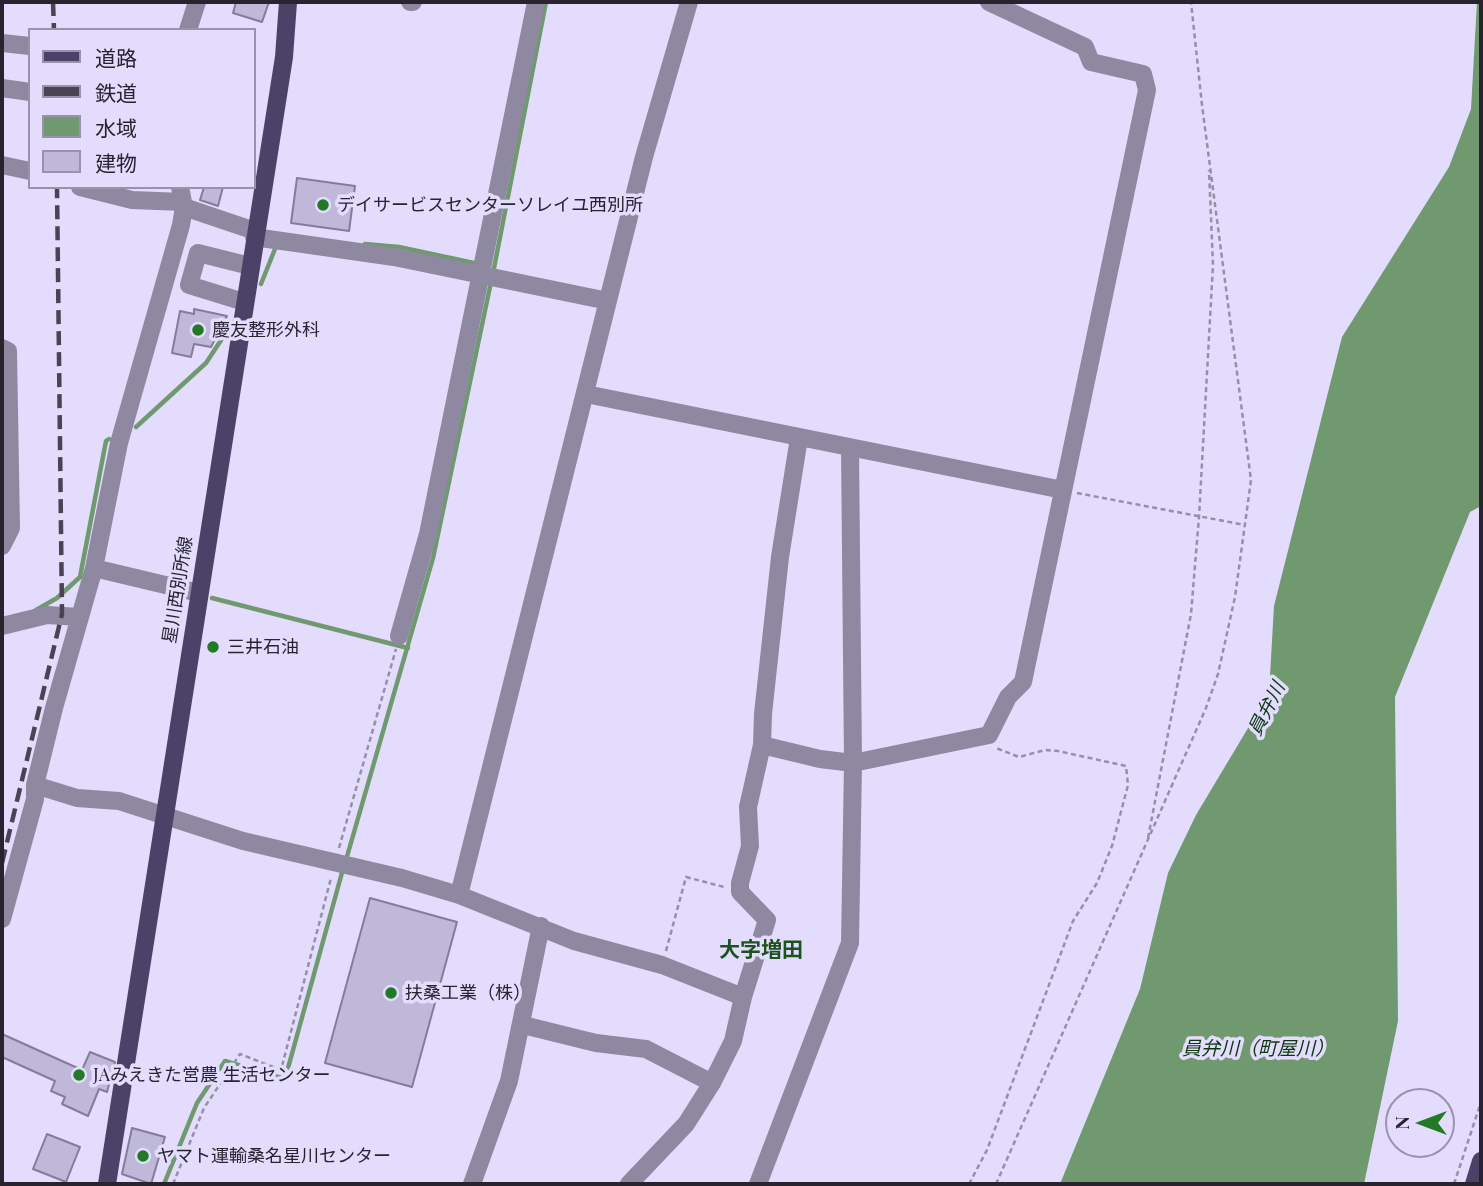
<!DOCTYPE html>
<meta charset="utf-8">
<style>
body{margin:0}
#map{position:relative;width:1483px;height:1186px;overflow:hidden;background:#e3dcfd;font-family:"Playfair Display","Noto Sans JP",serif}
canvas{display:block}
.frame{position:absolute;inset:0;border:4px solid #272430;pointer-events:none}
.legend{position:absolute;left:28px;top:28px;width:228px;height:161px;box-sizing:border-box;background:#e3dcfd;border:2px solid #9892ab;margin:0;padding:9px 12px;list-style:none;font-size:21px;color:#272430}
.legend li{display:flex;align-items:center;gap:14px;height:35px}
.legend b{width:35px;border:2px solid #9892ab}
.north{position:absolute;left:1385px;top:1088px;width:70px;height:70px;box-sizing:border-box;background:#e3dcfd;border:2px solid #9892ab;border-radius:50%;rotate:270deg;font-size:19px;font-weight:700;line-height:28px;text-align:center;color:#272430}
.north::after{content:'';display:block;margin:auto;width:24px;height:32px;background:#227926;clip-path:polygon(50% 0,100% 100%,50% 72%,0 100%)}
</style>
<div id="map">
<canvas width="1483" height="1186"></canvas>
<div class="frame"></div>
<ul class="legend">
<li><b style="height:9px;background:#4c4268"></b>道路</li>
<li><b style="height:9px;background:#484454"></b>鉄道</li>
<li><b style="height:19px;background:#70996f"></b>水域</li>
<li><b style="height:19px;background:#c0b8d8"></b>建物</li>
</ul>
<div class="north">N</div>
</div>
<script>
const ctx = document.querySelector('canvas').getContext('2d');
ctx.lineJoin = 'round';
function paint(path, color) {
  ctx.fillStyle = color;
  ctx.fill(path, 'evenodd');
}
function poly(rows) {
  const path = new Path2D();
  for (const r of rows) {
    path.moveTo(r[0], r[1]);
    for (let i = 2; i < r.length; i += 2) path.lineTo(r[i], r[i + 1]);
  }
  return path;
}
function trace(path, color, width, dash) {
  ctx.strokeStyle = color;
  ctx.lineWidth = width;
  ctx.lineCap = dash ? 'butt' : 'round';
  ctx.setLineDash(dash || []);
  ctx.stroke(path);
}
function label(font, color, halo, rows, align = 'center') {
  ctx.font = font + ' "Playfair Display","Noto Sans JP",serif';
  ctx.lineWidth = 7;
  ctx.setLineDash([]);
  ctx.textBaseline = 'middle';
  ctx.strokeStyle = halo;
  ctx.fillStyle = color;
  for (const [text, x, y, turn = 0] of rows) {
    ctx.save();
    ctx.translate(x, y);
    ctx.rotate((+turn || 0) * Math.PI / 180);
    ctx.textAlign = isNaN(turn) ? turn : align;
    if (halo) ctx.strokeText(text, 0, 0);
    ctx.fillText(text, 0, 0);
    ctx.restore();
  }
}
const water = poly([
 [1477,2,1481,2,1481,506,1470,512,1395,697,1398,1021,1364,1184,1060,1184,1140,989,1168,873,1196,815,1269,693,1274,606,1342,337,1449,167,1471,109]
]);
const stream = poly([
 [365,244,399,247,474,263],
 [493,273,546,2],
 [261,284,275,249],
 [136,427,206,363,233,322],
 [212,598,408,648],
 [36,610,57,598,80,577,106,441,109,439],
 [346,860,433,558,491,282],
 [164,1184,197,1103,225,1061,285,1079,343,869]
]);
const building = poly([
 [236,2,269,2,262,22,233,13,236,2],
 [297,178,355,186,349,231,291,223,297,178],
 [204,187,223,187,218,206,200,200,204,187],
 [194,309,227,316,211,347,194,344,191,357,172,353,180,311,194,314,194,309],
 [370,898,457,922,412,1087,325,1063,370,898],
 [2,1034,82,1070,90,1052,115,1062,107,1092,99,1089,88,1116,62,1104,65,1097,51,1091,55,1081,2,1057,2,1034],
 [132,1128,165,1137,151,1184,122,1174,132,1128],
 [47,1134,80,1147,66,1182,33,1169,47,1134]
]);
const path = poly([
 [1077,493,1245,525],
 [1148,838,1191,614,1199,517,1213,265,1209,170],
 [339,848,396,649],
 [666,951,686,877,724,887],
 [173,1184,204,1108,240,1054,281,1070,331,878],
 [969,1184,987,1150,1073,921,1097,883,1112,846,1128,785,1126,766,1058,751,1045,750,1019,757,996,748],
 [996,1184,1206,708,1218,674,1235,597,1251,480,1202,105,1191,2],
 [1454,1184,1481,1102]
]);
const minor = poly([
 [410,2,413,2],
 [188,30,197,2],
 [2,43,30,46],
 [2,88,30,92],
 [2,165,30,171],
 [80,187,132,200,183,202],
 [184,207,255,231],
 [254,237,394,257,608,301],
 [244,302,189,285,198,253,250,266],
 [2,348,8,351,11,528,2,546],
 [586,394,1063,490],
 [94,568,199,593],
 [2,626,47,615,80,617],
 [399,636,428,534,536,2],
 [762,745,820,759,853,763,989,735,1008,697,1023,682,1147,90,1143,74,1091,62,1085,47,989,2],
 [35,785,77,798,119,801,243,841,402,878,459,895,574,941,662,965,743,997],
 [459,895,644,157,689,2],
 [2,919,35,799,35,785,54,708,94,568,119,443,181,225,184,207,180,187],
 [523,1025,596,1043,646,1049,712,1083],
 [472,1184,509,1081,541,926],
 [629,1184,686,1124,712,1083,733,1041,743,997,767,920,740,892,740,883,750,846,748,807,762,745,763,714,780,557,799,438],
 [758,1184,850,943,853,763,850,447]
]);
const major = poly([
 [107,1184,284,57,288,2],
 [1474,1184,1481,1161]
]);
const rail = poly([
 [53,2,54,30],
 [2,863,62,614,57,187]
]);
const markers = [
 [323,205,7,"#227926"],
 [198,330,7,"#227926"],
 [213,647,7,"#227926"],
 [391,993,7,"#227926"],
 [79,1075,7,"#227926"],
 [143,1156,7,"#227926"]
];
const poiNames = [
 ["デイサービスセンターソレイユ西別所",337,205],
 ["慶友整形外科",212,330],
 ["三井石油",227,647],
 ["扶桑工業（株）",405,993],
 ["JAみえきた営農 生活センター",93,1075],
 ["ヤマト運輸桑名星川センター",157,1156]
];
const streetNames = [
 ["星川西別所線",178,590,-81]
];
const waterNames = [
 ["員弁川",1267,709,-63],
 ["員弁川（町屋川）",1258,1049]
];
const quarterNames = [
 ["大字増田",761,950]
];
paint(water, '#70996f');
trace(stream, '#70996f', 4.5);
paint(building, '#c0b8d8');
trace(building, '#837c9a', 2);
trace(path, '#958fa7', 2.5, [5, 3.5]);
trace(minor, '#8e89a0', 18);
trace(major, '#4c4268', 18);
trace(rail, '#484454', 4.5, [14, 7]);
for (const [x, y, r, color] of markers) {
  const dot = new Path2D();
  dot.arc(x, y, r, 0, 2 * Math.PI);
  ctx.fillStyle = color;
  ctx.fill(dot);
  trace(dot, '#e3dcfd', 2.5);
}
label('18px', '#272430', '#e3dcfd', poiNames, 'left');
label('18px', '#272430', '#e3dcfd', streetNames);
label('italic 19px', '#0a370c', '#e3dcfd', waterNames);
label('bold 21px', '#1c521e', '#e3dcfd', quarterNames);
</script>
